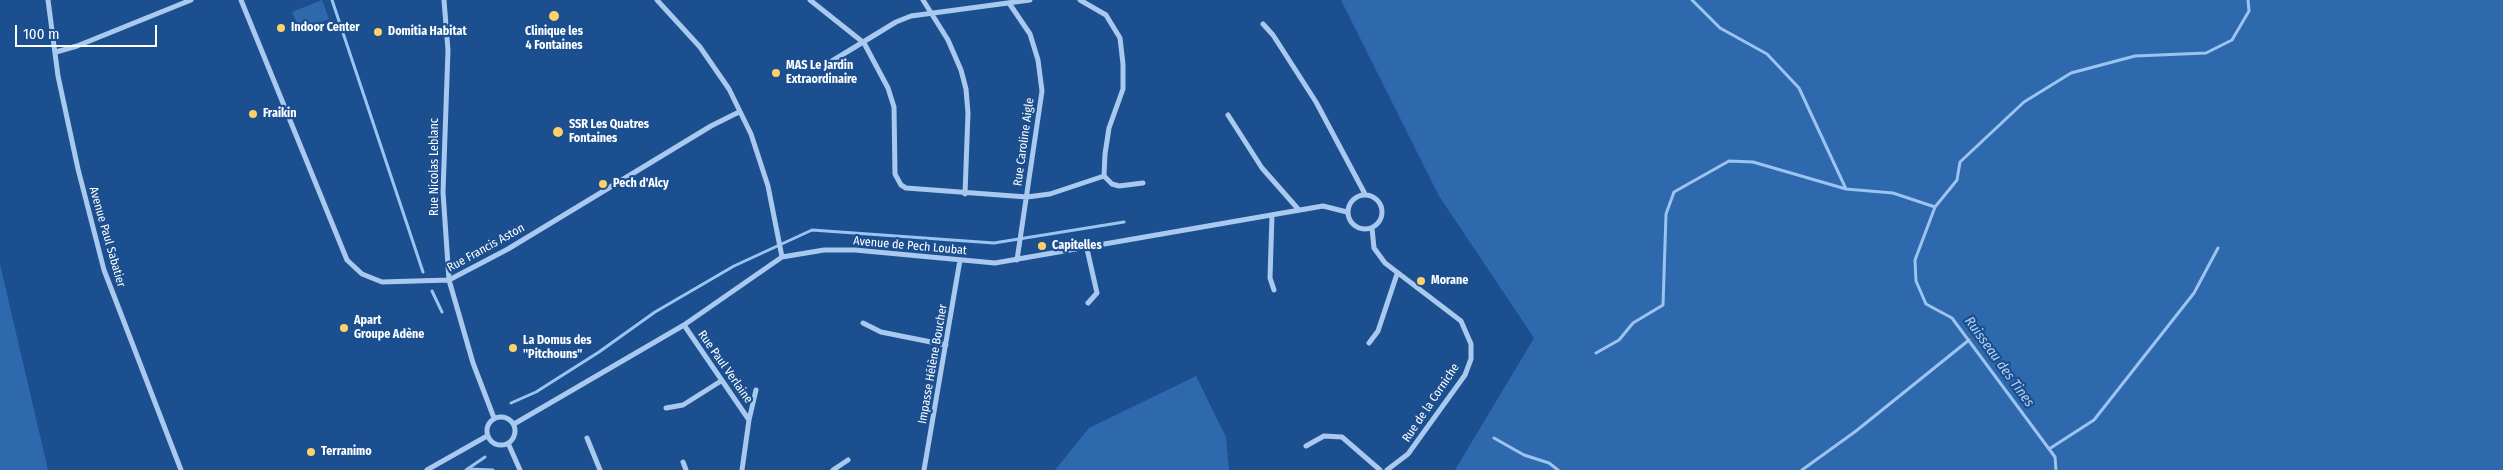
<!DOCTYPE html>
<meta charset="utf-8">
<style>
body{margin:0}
#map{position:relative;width:2503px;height:470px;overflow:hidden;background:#1b4f8f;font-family:"Fira Sans Condensed",sans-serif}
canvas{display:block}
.scale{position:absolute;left:15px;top:25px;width:142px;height:22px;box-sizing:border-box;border:2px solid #fff;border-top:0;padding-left:6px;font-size:15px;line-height:18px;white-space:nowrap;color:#fff;-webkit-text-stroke:4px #1b4f8f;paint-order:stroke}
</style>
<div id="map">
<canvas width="2503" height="470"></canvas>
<div class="scale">100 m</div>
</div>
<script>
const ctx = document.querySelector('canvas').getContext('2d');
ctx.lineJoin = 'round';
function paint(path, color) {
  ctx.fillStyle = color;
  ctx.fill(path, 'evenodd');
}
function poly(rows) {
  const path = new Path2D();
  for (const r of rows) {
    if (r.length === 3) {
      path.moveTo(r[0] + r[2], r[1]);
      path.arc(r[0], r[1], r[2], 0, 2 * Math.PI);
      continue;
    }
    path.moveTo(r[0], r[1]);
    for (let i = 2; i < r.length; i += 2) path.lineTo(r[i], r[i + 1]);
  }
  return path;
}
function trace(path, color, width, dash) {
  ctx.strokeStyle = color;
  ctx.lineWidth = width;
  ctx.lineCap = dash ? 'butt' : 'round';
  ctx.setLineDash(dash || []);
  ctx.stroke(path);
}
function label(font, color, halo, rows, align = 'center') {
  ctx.font = font + ' "Fira Sans Condensed",sans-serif';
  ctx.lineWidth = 4.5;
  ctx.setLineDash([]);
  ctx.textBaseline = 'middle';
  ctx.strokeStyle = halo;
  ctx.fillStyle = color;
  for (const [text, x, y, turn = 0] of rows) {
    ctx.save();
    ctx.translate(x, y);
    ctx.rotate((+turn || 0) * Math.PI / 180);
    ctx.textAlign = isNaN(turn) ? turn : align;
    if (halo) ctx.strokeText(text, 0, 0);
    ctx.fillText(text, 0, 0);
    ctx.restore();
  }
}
const green = poly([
 [322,0,329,19,300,31,292,12],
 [1341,0,2503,0,2503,470,1455,470,1534,338,1439,196],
 [0,264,48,470,0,470],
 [1196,376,1226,437,1229,470,1055,470,1089,428]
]);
const stream = poly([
 [332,0,423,272],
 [1692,0,1720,28,1767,54,1799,88,1846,189,1893,193,1935,207],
 [432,291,442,312],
 [1596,353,1619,340,1633,323,1663,305,1666,214,1674,192,1729,161,1753,162,1846,189],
 [511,403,536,392,599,352,655,312,734,266,812,230,994,243,1124,222],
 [1494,438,1524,455,1549,463,1558,470],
 [2049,449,2094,420,2194,293,2218,248],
 [469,469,493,470],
 [466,470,485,457],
 [1802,470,1856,431,1969,340],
 [2056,470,2055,457,1952,318,1926,304,1916,281,1915,260,1935,207,1957,180,1960,162,2024,102,2071,73,2135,56,2206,53,2232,40,2249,11,2248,0]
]);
const street = poly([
 [48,0,58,76,78,169,104,270,181,470],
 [241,0,347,260,362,274,382,282,449,280,508,249,711,126,739,112],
 [444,0,448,50,443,192,449,280,473,363,494,418],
 [657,0,700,47,729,89,751,134,768,186,782,257],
 [810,0,864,43,888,88,894,107,895,174,901,185,906,188,1027,197,1050,194,1104,176],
 [923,0,948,40,961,70,966,89,968,113,965,194],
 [1080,0,1106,15,1120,38,1123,64,1123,89,1109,128,1105,154,1104,176,1112,184,1119,186,1143,183],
 [1009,3,1030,34,1038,60,1042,91,1017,260],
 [1263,24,1273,35,1316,102,1365,194],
 [56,52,77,46,191,0],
 [832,61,896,22,911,16,1030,0],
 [1228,115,1262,168,1299,210],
 [1365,212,17],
 [1272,215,1270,278,1274,290],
 [1372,228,1374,248,1385,263,1461,321,1471,344,1471,359,1465,375,1408,454,1387,470],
 [1087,249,1097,293,1088,303],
 [863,323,881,332,946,345],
 [684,325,749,420,742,470],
 [1369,343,1378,331,1397,274],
 [666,408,683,405,721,381],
 [501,431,14],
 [749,420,756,390],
 [514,424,684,325,782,257,824,250,855,250,995,263,1323,206,1347,212],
 [587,438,600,470],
 [508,443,520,470],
 [1306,446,1324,436,1342,437,1380,470],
 [683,462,686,470],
 [427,470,487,436],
 [833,470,848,460],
 [924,470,960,260]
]);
const markers = [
 [554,16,6,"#ffd166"],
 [281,28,5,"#ffd166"],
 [378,32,5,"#ffd166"],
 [776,73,5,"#ffd166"],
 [253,114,5,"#ffd166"],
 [558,132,6,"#ffd166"],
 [603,184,5,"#ffd166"],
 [1042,246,5,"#ffd166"],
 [1421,281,5,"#ffd166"],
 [344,328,5,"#ffd166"],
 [513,348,5,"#ffd166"],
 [311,452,5,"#ffd166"]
];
const poiNames = [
 ["Indoor Center",291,28],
 ["Domitia Habitat",388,32],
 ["Clinique les",554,32,"center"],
 ["4 Fontaines",554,46,"center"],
 ["MAS Le Jardin",786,66],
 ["Extraordinaire",786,80],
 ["Fraikin",263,114],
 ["SSR Les Quatres",569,125],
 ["Fontaines",569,139],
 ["Pech d'Alcy",613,184],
 ["Capitelles",1052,246],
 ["Morane",1431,281],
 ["Apart",354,321],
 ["Groupe Adène",354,335],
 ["La Domus des",523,341],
 ["\"Pitchouns\"",523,355],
 ["Terranimo",321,452]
];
const streetNames = [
 ["Rue Caroline Aigle",1024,142,-82],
 ["Rue Nicolas Leblanc",435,167,-90],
 ["Avenue Paul Sabatier",107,237,74],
 ["Avenue de Pech Loubat",910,246,5],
 ["Rue Francis Aston",486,248,-29],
 ["Impasse Hélène Boucher",933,364,-80],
 ["Rue Paul Verlaine",725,367,55],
 ["Rue de la Corniche",1431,403,-56]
];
const waterNames = [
 ["Ruisseau des Tines",1999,362,54]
];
paint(green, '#2e69ad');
trace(stream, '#9cc4f0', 3);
trace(street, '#a9c9ee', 5);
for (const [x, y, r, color] of markers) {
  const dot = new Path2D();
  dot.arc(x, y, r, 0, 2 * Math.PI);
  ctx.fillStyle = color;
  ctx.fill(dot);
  trace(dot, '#1b4f8f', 2);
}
label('bold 12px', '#fff', '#1b4f8f', poiNames, 'left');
label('12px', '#fff', '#1b4f8f', streetNames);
label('italic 14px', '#b5d3f5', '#1b4f8f', waterNames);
</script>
